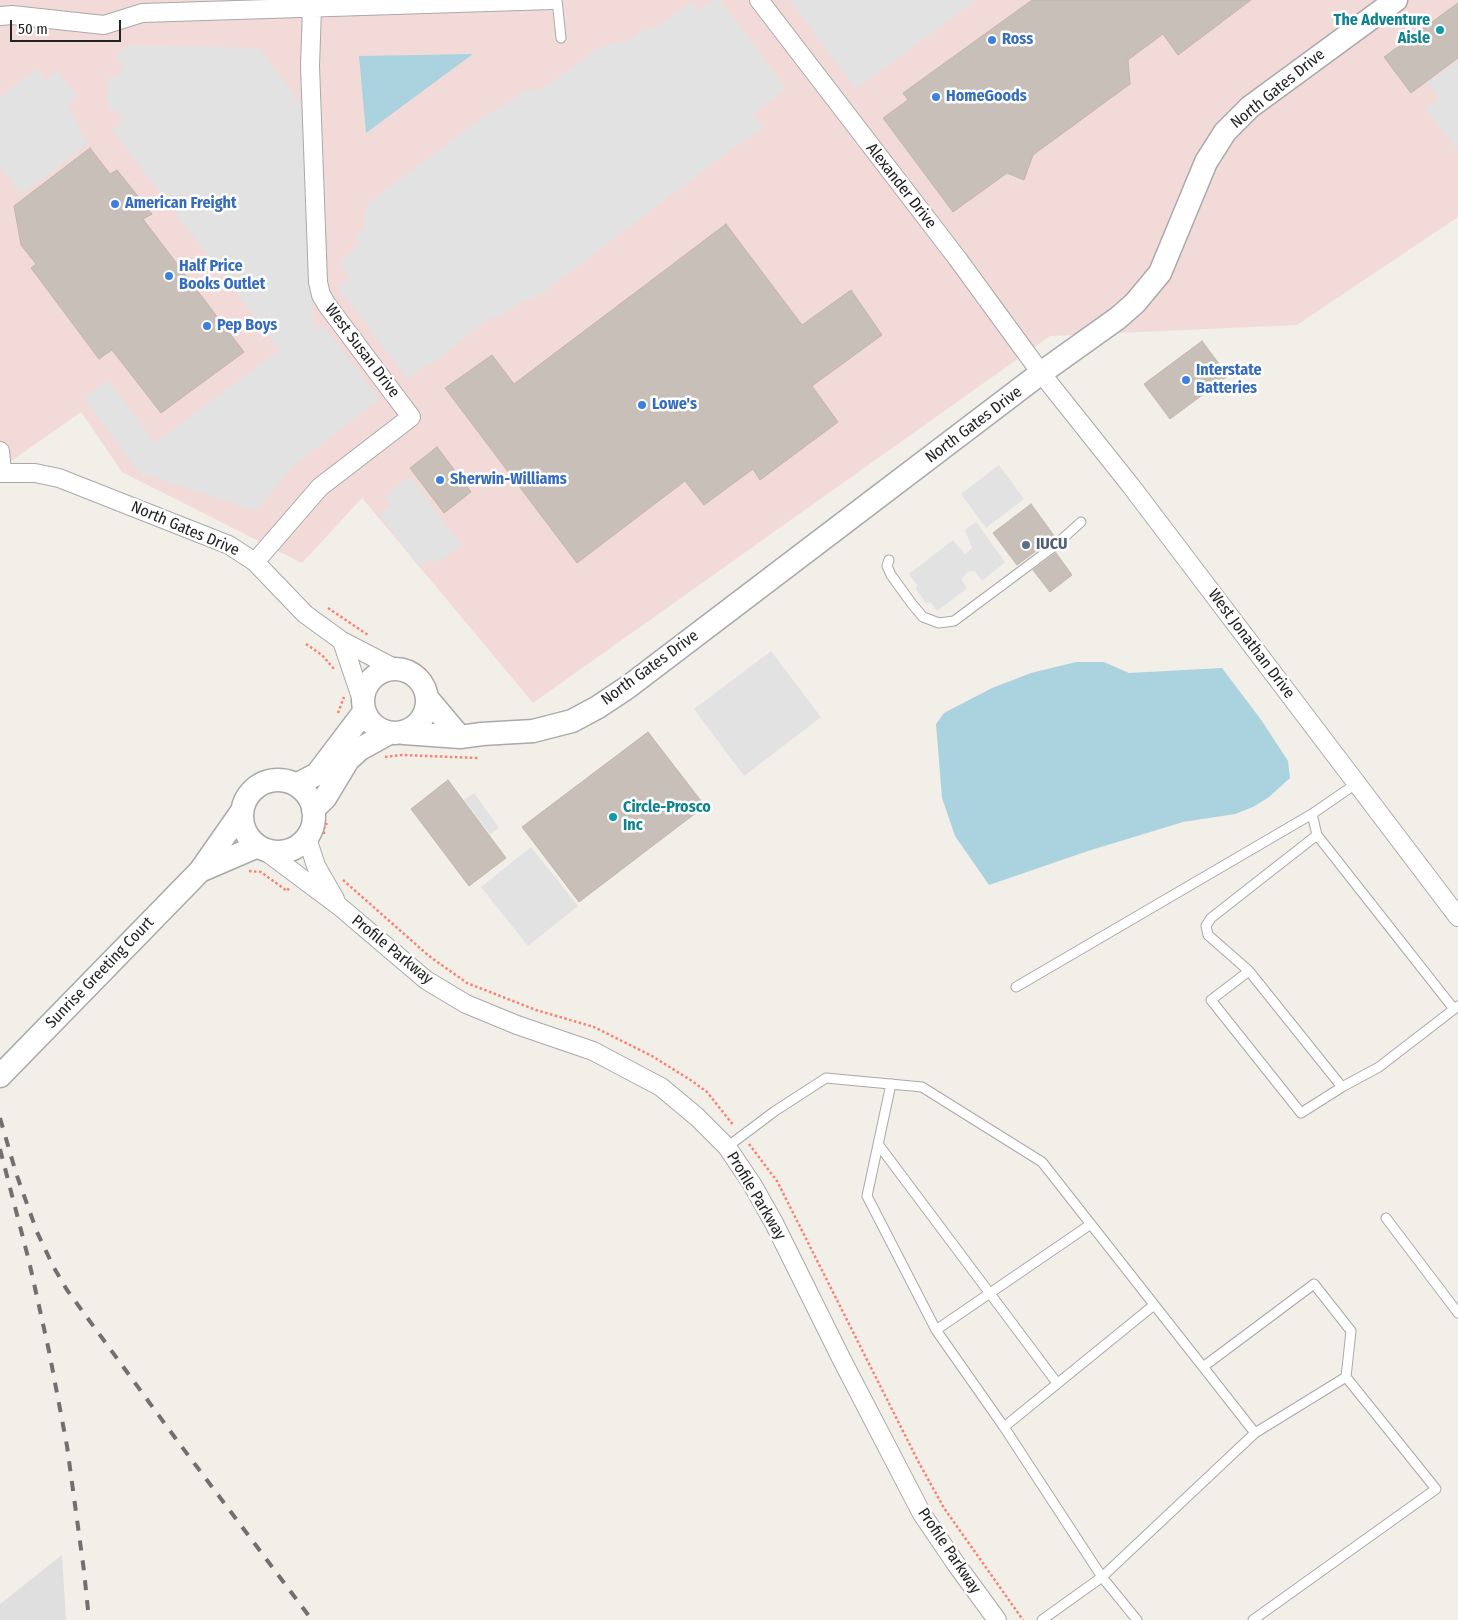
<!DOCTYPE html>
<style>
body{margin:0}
#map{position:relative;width:1458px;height:1620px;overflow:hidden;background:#f2efe9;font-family:"Fira Sans Condensed",sans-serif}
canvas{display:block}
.scale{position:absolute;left:10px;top:20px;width:111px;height:22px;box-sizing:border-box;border:2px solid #222;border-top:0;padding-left:6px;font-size:15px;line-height:18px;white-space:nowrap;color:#222;-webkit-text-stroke:4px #fff;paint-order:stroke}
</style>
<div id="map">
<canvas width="1458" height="1620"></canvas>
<div class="scale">50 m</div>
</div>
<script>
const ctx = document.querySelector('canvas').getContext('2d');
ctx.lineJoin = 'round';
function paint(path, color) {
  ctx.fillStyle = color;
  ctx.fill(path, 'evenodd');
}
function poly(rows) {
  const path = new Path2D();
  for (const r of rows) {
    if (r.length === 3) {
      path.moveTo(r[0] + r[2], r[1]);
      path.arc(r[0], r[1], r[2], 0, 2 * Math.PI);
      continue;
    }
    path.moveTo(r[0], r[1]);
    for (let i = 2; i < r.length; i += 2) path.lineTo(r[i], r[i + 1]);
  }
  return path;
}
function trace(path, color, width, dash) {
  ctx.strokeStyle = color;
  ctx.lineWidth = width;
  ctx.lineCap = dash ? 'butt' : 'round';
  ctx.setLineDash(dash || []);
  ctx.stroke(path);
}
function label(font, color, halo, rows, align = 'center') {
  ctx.font = font + ' "Fira Sans Condensed",sans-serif';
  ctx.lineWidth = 5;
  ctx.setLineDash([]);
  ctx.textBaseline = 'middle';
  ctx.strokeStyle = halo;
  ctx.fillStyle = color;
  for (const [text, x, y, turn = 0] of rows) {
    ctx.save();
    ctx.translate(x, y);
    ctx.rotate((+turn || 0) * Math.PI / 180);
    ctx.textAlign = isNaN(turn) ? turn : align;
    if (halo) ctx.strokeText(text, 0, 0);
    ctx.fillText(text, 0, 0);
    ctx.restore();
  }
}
const residential = poly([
 [62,1555,66,1620,0,1620,0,1604]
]);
const commercial = poly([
 [0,0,1458,0,1458,217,1297,325,1050,336,533,703,362,498,302,563,122,472,81,412,0,469]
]);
const parking = poly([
 [713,0,720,0,786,88,753,114,764,128,729,151,537,297,523,301,504,314,487,320,434,362,420,369,408,379,338,288,350,278,338,262,360,245,354,236,363,230,367,204,489,113,503,107,525,90,541,90,594,51,611,43,631,40,641,31,658,26,691,2,698,11],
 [790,0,976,0,856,89],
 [130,45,259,48,303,107,314,332,323,325,380,399,293,466,256,511,139,472,84,398,108,380,155,443,280,350,112,130,120,124,122,117,117,111,108,110,107,78,115,78,120,73,123,67,115,55],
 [1458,61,1458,151,1426,109,1439,99,1427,83],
 [37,69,46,80,58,71,77,97,67,105,72,112,81,131,89,143,21,195,0,166,0,97],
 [999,465,1024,499,986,528,961,494],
 [410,476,461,545,436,564,432,558,419,567,379,514,391,505,385,496],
 [976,522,1005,562,982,581,975,571,969,571,961,579,967,588,937,611,930,602,926,603,916,589,917,585,909,574,953,540,965,554,972,548,965,530],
 [771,651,821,717,744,776,694,709],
 [474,793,499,828,490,834,464,800],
 [531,847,578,906,528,946,481,887]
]);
const water = poly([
 [473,54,366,133,359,56],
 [1076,662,1104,662,1129,673,1222,668,1262,721,1288,761,1290,778,1269,797,1253,807,1235,814,1183,822,1088,851,989,885,955,836,942,798,936,724,944,713,992,688,1031,673]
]);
const building = poly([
 [1032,0,1251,0,1178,55,1163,34,1128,60,1130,84,1033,155,1024,180,1007,173,953,212,883,118,908,100,903,93,1032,0],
 [1458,3,1458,58,1411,93,1384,57,1458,3],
 [90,148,110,174,117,170,152,214,143,219,244,352,161,413,112,350,99,359,31,268,36,264,21,245,14,206,90,148],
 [726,224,802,325,851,290,882,335,812,386,838,422,760,480,753,469,704,505,685,481,577,563,445,388,492,355,514,384,726,224],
 [1202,341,1228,376,1170,419,1144,384,1202,341],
 [437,447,471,492,444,513,410,468,437,447],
 [1031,504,1055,537,1017,565,993,533,1031,504],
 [1056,553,1072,575,1050,592,1033,570,1056,553],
 [648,732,705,806,579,902,522,827,648,732],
 [448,780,506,858,469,886,411,809,448,780]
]);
const path = poly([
 [328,608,368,635],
 [306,644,322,655,334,669],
 [410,661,425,670,432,680],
 [338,713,344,697],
 [385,757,402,755,478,758],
 [239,792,253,781,267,774,282,772],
 [324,834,324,828,327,823],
 [249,871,261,872,287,891,289,888],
 [343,880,429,956,467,983,536,1010,594,1027,652,1056,692,1081,707,1092,734,1126],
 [749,1144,777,1181,918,1461,944,1508,1023,1620]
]);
const service = poly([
 [557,0,561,38],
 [889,560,887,566,891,575,912,604,923,617,939,623,954,621,1052,548,1081,522],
 [1317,835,1312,814,1357,783],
 [1249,971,1342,1087],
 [1016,987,1312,814],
 [1454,1009,1317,835,1211,918,1206,926,1208,935,1249,971,1211,1000,1301,1113,1342,1087,1379,1067,1458,1006],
 [891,1084,867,1196,936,1330,1004,1427,1102,1577,1137,1620],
 [878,1144,1057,1383],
 [727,1147,775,1111,826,1078,922,1087,1042,1162,1255,1433],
 [1386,1218,1458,1313],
 [936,1330,1091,1224],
 [1203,1367,1314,1284,1351,1331,1346,1377],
 [1004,1427,1154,1305],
 [1042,1620,1102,1577,1255,1433,1346,1377,1436,1489,1253,1620]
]);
const minor = poly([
 [759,0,957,258,1041,373,1131,486,1458,917],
 [0,16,12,15,104,25,142,13,552,0],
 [0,451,2,472],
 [0,473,35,473,59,478,229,545,255,562,305,614,342,641,396,669],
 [255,562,320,487,411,417,327,305,321,295,318,282,310,66,312,9],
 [342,641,363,703],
 [307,838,316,866,335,899],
 [264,850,339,906,426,980,466,1004,517,1025,593,1051,661,1087,697,1117,727,1147,752,1184,774,1223,842,1360,922,1514,956,1564,997,1620]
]);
const tertiary = poly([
 [395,701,32],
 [428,699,460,737],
 [404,733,460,737,482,734,533,731,572,721,598,707,628,687,1041,373,1118,318,1135,303,1160,273,1206,162,1225,132,1250,107,1396,0],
 [278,816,36],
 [296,785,317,774,364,712],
 [313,810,325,798,348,760,360,749,389,733],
 [200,871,258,846],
 [0,1076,200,871,242,811]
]);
const rail = poly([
 [0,1118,16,1173,37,1232,53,1266,67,1290,176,1439,312,1620],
 [0,1149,29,1261,49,1351,67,1446,84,1571,89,1620]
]);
const markers = [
 [1440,30,5,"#0f9aa8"],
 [992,40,5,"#3f7fe0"],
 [936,97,5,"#3f7fe0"],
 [115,204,5,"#3f7fe0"],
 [169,276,5,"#3f7fe0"],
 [207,326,5,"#3f7fe0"],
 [1186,380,5,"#3f7fe0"],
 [642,405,5,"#3f7fe0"],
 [440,480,5,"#3f7fe0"],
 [1026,545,5,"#5c6f8a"],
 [613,817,5,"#0f9aa8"]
];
const cultureNames = [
 ["The Adventure",1430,21],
 ["Aisle",1430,39],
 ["Circle-Prosco",623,808,"left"],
 ["Inc",623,826,"left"]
];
const shopNames = [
 ["Ross",1002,40],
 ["HomeGoods",946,97],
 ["American Freight",125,204],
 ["Half Price",179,267],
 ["Books Outlet",179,285],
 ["Pep Boys",217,326],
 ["Interstate",1196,371],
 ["Batteries",1196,389],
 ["Lowe's",652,405],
 ["Sherwin-Williams",450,480]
];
const streetNames = [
 ["North Gates Drive",1278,89,-39],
 ["Alexander Drive",901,186,52],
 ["West Susan Drive",362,351,53],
 ["North Gates Drive",974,425,-37],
 ["North Gates Drive",185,529,23],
 ["West Jonathan Drive",1251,644,53],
 ["North Gates Drive",650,668,-36],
 ["Profile Parkway",392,950,39],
 ["Sunrise Greeting Court",100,973,-46],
 ["Profile Parkway",756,1196,59],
 ["Profile Parkway",949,1551,56]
];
const serviceNames = [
 ["IUCU",1036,545]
];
paint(residential, '#e0dfdf');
paint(commercial, '#f2dad9');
paint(parking, '#e2e2e2');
paint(water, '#aad3df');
paint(building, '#c7bfb8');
trace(building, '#c4b6ab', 1);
trace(service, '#a9a9a9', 11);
trace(minor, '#a9a9a9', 20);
trace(tertiary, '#a9a9a9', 25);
trace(path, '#fa8072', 2.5, [2.5, 2.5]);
trace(service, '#fff', 9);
trace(minor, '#fff', 18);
trace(tertiary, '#fff', 22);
trace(rail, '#707070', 4, [10, 10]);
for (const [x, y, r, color] of markers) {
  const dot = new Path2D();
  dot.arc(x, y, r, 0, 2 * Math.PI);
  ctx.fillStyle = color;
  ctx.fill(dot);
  trace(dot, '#fff', 2);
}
label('bold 16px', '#0d838f', '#fff', cultureNames, 'right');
label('bold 16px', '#366cbe', '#fff', shopNames, 'left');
label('16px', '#222', '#fff', streetNames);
label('bold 16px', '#4e5e75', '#fff', serviceNames, 'left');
</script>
